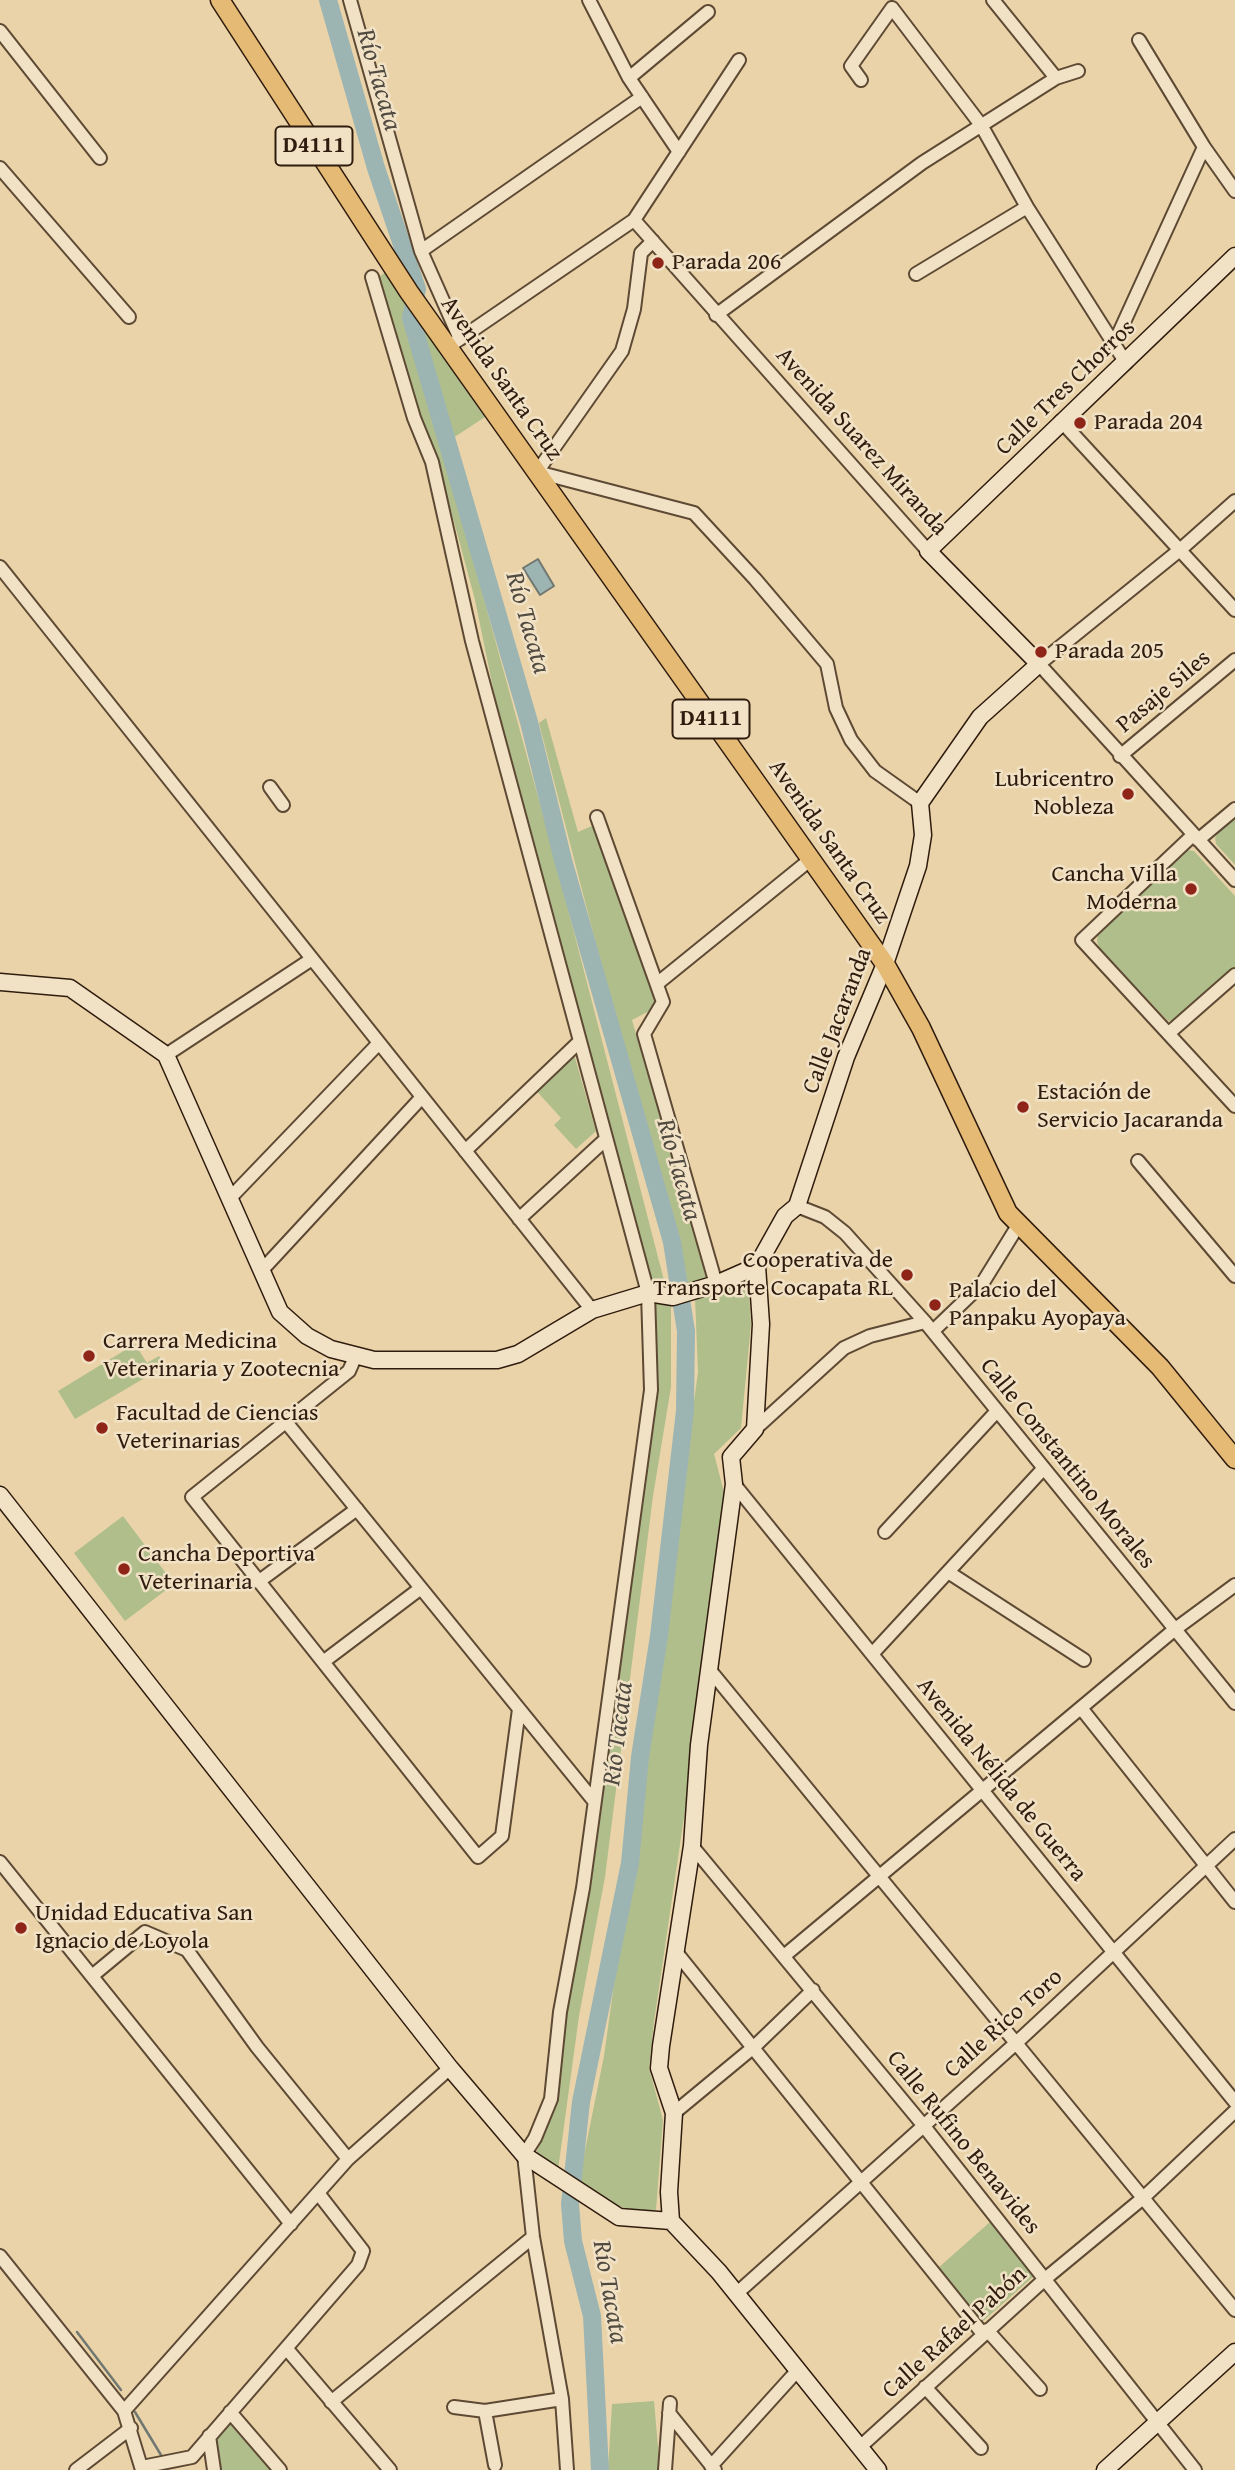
<!DOCTYPE html>
<meta charset="utf-8">
<style>
body{margin:0}
canvas{display:block;background:#ead3a8}
</style>
<canvas width="1235" height="2470"></canvas>
<script>
const ctx = document.querySelector('canvas').getContext('2d');
ctx.lineJoin = 'round';
function paint(path, color) {
  ctx.fillStyle = color;
  ctx.fill(path, 'evenodd');
}
function poly(rows) {
  const path = new Path2D();
  for (const r of rows) {
    path.moveTo(r[0], r[1]);
    for (let i = 2; i < r.length; i += 2) path.lineTo(r[i], r[i + 1]);
  }
  return path;
}
function trace(path, color, width, dash) {
  ctx.strokeStyle = color;
  ctx.lineWidth = width;
  ctx.lineCap = dash ? 'butt' : 'round';
  ctx.setLineDash(dash || []);
  ctx.stroke(path);
}
function label(font, color, halo, rows, align = 'center') {
  ctx.font = font + ' "Gentium Book Plus",serif';
  ctx.lineWidth = 5;
  ctx.setLineDash([]);
  ctx.textBaseline = 'middle';
  ctx.strokeStyle = halo;
  ctx.fillStyle = color;
  for (const [text, x, y, turn = 0] of rows) {
    ctx.save();
    ctx.translate(x, y);
    ctx.rotate((+turn || 0) * Math.PI / 180);
    ctx.textAlign = isNaN(turn) ? turn : align;
    if (halo) ctx.strokeText(text, 0, 0);
    ctx.fillText(text, 0, 0);
    ctx.restore();
  }
}
const green = poly([
 [386,272,410,308,406,314,555,859,666,1288,650,1286,500,722,475,600,438,462,419,417,377,278],
 [418,318,485,417,453,438],
 [546,718,578,832,594,825,657,1007,632,1020,706,1277,685,1286,664,1189,616,1022,539,723],
 [1235,817,1235,865,1216,844,1215,838,1218,832],
 [1188,850,1194,851,1235,896,1235,967,1176,1020,1168,1021,1099,948,1097,941,1098,934],
 [573,1051,596,1131,576,1149,554,1125,561,1118,532,1086],
 [748,1279,751,1324,741,1428,714,1454,724,1492,684,1817,654,2022,649,2068,663,2120,656,2210,645,2212,618,2206,578,2185,604,2056,675,1546,698,1372,695,1298],
 [653,1300,671,1304,671,1387,653,1496,605,1877,579,2016,558,2170,536,2154,554,2101,564,2013,655,1395],
 [135,1344,147,1363,159,1356,165,1366,75,1419,58,1391],
 [123,1516,174,1584,125,1621,74,1553],
 [990,2222,1034,2276,982,2322,938,2268],
 [654,2401,660,2470,608,2470,612,2404],
 [230,2418,274,2470,220,2470,212,2438]
]);
const water = poly([
 [538,559,554,586,540,595,523,568,538,559]
]);
const stream = poly([
 [77,2332,121,2390],
 [135,2412,161,2455]
]);
const river = poly([
 [328,0,376,168,417,289,411,318,529,722,563,860,672,1242,686,1331,685,1411,659,1636,640,1757,630,1863,581,2102,570,2204,573,2241,592,2316,600,2470]
]);
const street = poly([
 [350,0,421,251,460,339],
 [589,0,629,78,679,152],
 [993,0,1056,78],
 [0,31,100,158],
 [1139,40,1204,147,1235,191],
 [629,78,708,12],
 [861,80,851,66,892,8,981,125,1027,207,1126,363],
 [0,168,129,317],
 [634,220,928,551],
 [653,241,641,253,634,309,622,351,537,472,694,513,755,579,827,664,836,708,851,740,875,771,920,803],
 [421,251,642,97],
 [916,274,1027,207],
 [372,277,414,418,432,462,472,641,648,1293,651,1390,583,1888,560,2012,551,2099,535,2138,524,2155,533,2237,562,2399,567,2470],
 [716,315,922,163,1056,78,1078,71],
 [1114,344,1204,147],
 [448,347,634,220,739,60],
 [1061,421,1235,610],
 [1235,501,1181,549,1039,664,1235,880],
 [0,567,592,1310],
 [1120,756,1235,660],
 [270,787,283,805],
 [597,817,663,1002,644,1034,716,1284],
 [1193,835,1082,940,1235,1106],
 [1198,840,1235,809],
 [658,983,811,859],
 [1169,1033,1235,975],
 [166,1055,312,959],
 [465,1151,580,1041],
 [1138,1161,1235,1276],
 [231,1197,379,1043],
 [797,1206,825,1217,845,1233,925,1322,1235,1703],
 [519,1219,606,1139],
 [263,1269,422,1097],
 [933,1331,982,1284,1019,1224],
 [356,1355,349,1371,192,1497,478,1857,502,1836,519,1709],
 [286,1422,594,1801],
 [755,1429,844,1348,870,1336,925,1322],
 [734,1484,1235,2102],
 [885,1532,997,1411],
 [948,1572,1084,1660],
 [258,1582,357,1509],
 [873,1653,1043,1469],
 [323,1662,421,1588],
 [709,1669,1235,2310],
 [1081,1708,1235,1902],
 [692,1846,923,2125,1195,2470],
 [0,1862,291,2224],
 [676,1952,983,2334],
 [784,1956,1174,1630,1235,1585],
 [92,1976,145,1932,187,1950,257,2047,348,2159],
 [674,2113,755,2046,813,1990],
 [0,2256,124,2411,142,2470],
 [736,2294,1015,2044,1235,1839],
 [987,2330,1040,2389],
 [286,2348,390,2470],
 [925,2387,981,2448],
 [331,2402,533,2237],
 [454,2407,485,2411,562,2399],
 [124,2411,348,2159,450,2068],
 [485,2411,495,2465],
 [230,2412,280,2470],
 [669,2413,715,2470],
 [209,2436,214,2470],
 [860,2447,1045,2279,1143,2198,1235,2111],
 [711,2466,797,2371],
 [142,2467,192,2457,358,2265,363,2251,318,2193],
 [76,2470,131,2428],
 [665,2470,670,2403]
]);
const secondary = poly([
 [0,982,70,988,166,1055,280,1312,307,1336,331,1349,374,1360,497,1360,518,1354,592,1310,648,1293,673,1297,716,1284,757,1266],
 [0,1495,450,2068,524,2155,619,2217,671,2221,719,2272,878,2470],
 [671,2221,669,2192,674,2113,659,2068,661,2046,692,1846,699,1745,734,1484,731,1457,755,1429,761,1324,757,1266,785,1216,797,1206,846,1057,885,964,918,866,923,835,920,803,980,717,1039,664,928,551,1235,256],
 [1105,2470,1235,2352]
]);
const primary = poly([
 [220,0,409,292,885,964,921,1028,1008,1213,1160,1367,1235,1459]
]);
const markers = [
 [658,263,7,"#8f2418"],
 [1080,423,7,"#8f2418"],
 [1041,652,7,"#8f2418"],
 [1128,794,7,"#8f2418"],
 [1191,889,7,"#8f2418"],
 [1023,1107,7,"#8f2418"],
 [907,1275,7,"#8f2418"],
 [935,1305,7,"#8f2418"],
 [89,1356,7,"#8f2418"],
 [102,1428,7,"#8f2418"],
 [124,1569,7,"#8f2418"],
 [21,1928,7,"#8f2418"]
];
const shields = [
 [314,146,77],
 [711,719,77]
];
const shieldNames = [
 ["D4111",314,146],
 ["D4111",711,719]
];
const poiNames = [
 ["Parada 206",672,263],
 ["Parada 204",1094,423],
 ["Parada 205",1055,652],
 ["Lubricentro",1114,780,"right"],
 ["Nobleza",1114,808,"right"],
 ["Cancha Villa",1177,875,"right"],
 ["Moderna",1177,903,"right"],
 ["Estación de",1037,1093],
 ["Servicio Jacaranda",1037,1121],
 ["Cooperativa de",893,1261,"right"],
 ["Transporte Cocapata RL",893,1289,"right"],
 ["Palacio del",949,1291],
 ["Panpaku Ayopaya",949,1319],
 ["Carrera Medicina",103,1342],
 ["Veterinaria y Zootecnia",103,1370],
 ["Facultad de Ciencias",116,1414],
 ["Veterinarias",116,1442],
 ["Cancha Deportiva",138,1555],
 ["Veterinaria",138,1583],
 ["Unidad Educativa San",35,1914],
 ["Ignacio de Loyola",35,1942]
];
const streetNames = [
 ["Avenida Santa Cruz",501,379,55],
 ["Calle Tres Chorros",1066,388,-44],
 ["Avenida Suarez Miranda",861,442,48],
 ["Pasaje Siles",1164,692,-40],
 ["Avenida Santa Cruz",829,842,55],
 ["Calle Jacaranda",838,1021,-69],
 ["Calle Constantino Morales",1067,1464,51],
 ["Avenida Nélida de Guerra",1001,1780,51],
 ["Calle Rico Toro",1004,2024,-42],
 ["Calle Rufino Benavides",963,2143,51],
 ["Calle Rafael Pabón",955,2333,-42]
];
const waterNames = [
 ["Río Tacata",378,80,74],
 ["Río Tacata",527,623,74],
 ["Río Tacata",678,1170,74],
 ["Río Tacata",619,1734,-83],
 ["Río Tacata",609,2292,80]
];
paint(green, '#b0be8c');
paint(water, '#9cb5b3');
trace(water, '#707871', 2);
trace(stream, '#707871', 2.5);
trace(river, '#9cb5b3', 18);
trace(street, '#5e4a34', 16);
trace(secondary, '#2f1c0e', 19);
trace(primary, '#2f1c0e', 21);
trace(street, '#f1e2c6', 12);
trace(secondary, '#f1e2c6', 16);
trace(primary, '#e5ba74', 18);
for (const [x, y, r, color] of markers) {
  const dot = new Path2D();
  dot.arc(x, y, r, 0, 2 * Math.PI);
  ctx.fillStyle = color;
  ctx.fill(dot);
  trace(dot, '#f1e2c6', 2.5);
}
for (const [x, y, w] of shields) {
  const box = new Path2D();
  box.roundRect(x - w / 2, y - 19.5, w, 39, 5);
  ctx.fillStyle = '#f1e2c6';
  ctx.fill(box);
  trace(box, '#2f1c0e', 2);
}
label('bold 23px', '#2f1c0e', null, shieldNames);
label('24px', '#2f1c0e', '#f1e2c6', poiNames, 'left');
label('24px', '#2f1c0e', '#f1e2c6', streetNames);
label('italic 26px', '#504a40', '#f1e2c6', waterNames);
</script>
